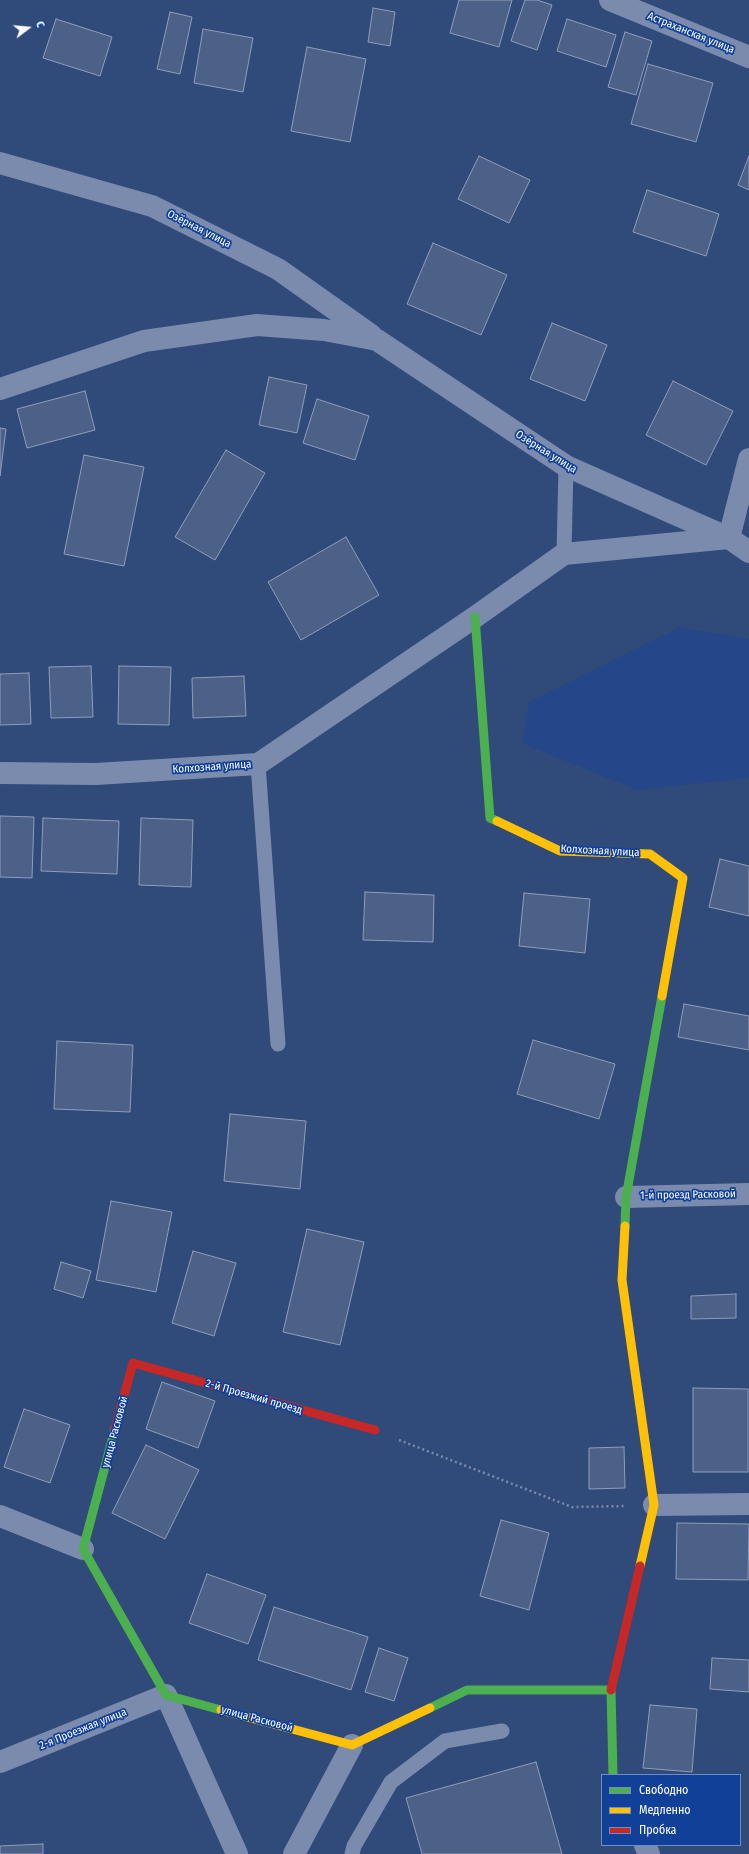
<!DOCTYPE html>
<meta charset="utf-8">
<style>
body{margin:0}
#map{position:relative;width:749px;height:1854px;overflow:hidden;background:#304a7a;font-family:"Fira Sans Condensed",sans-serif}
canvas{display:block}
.legend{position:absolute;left:601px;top:1774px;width:140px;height:72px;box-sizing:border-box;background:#114099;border:1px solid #708cc2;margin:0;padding:5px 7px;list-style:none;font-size:12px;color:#fff}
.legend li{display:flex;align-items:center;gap:8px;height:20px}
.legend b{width:20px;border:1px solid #708cc2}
.north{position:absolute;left:8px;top:8px;width:40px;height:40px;-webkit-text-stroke:3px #114099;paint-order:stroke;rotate:74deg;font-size:11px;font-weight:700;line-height:16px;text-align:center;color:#fff}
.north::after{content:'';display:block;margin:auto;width:14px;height:18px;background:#fff;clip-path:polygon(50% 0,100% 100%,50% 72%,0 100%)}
</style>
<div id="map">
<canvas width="749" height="1854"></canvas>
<ul class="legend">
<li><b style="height:5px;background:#4caf50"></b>Свободно</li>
<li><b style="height:5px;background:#ffc107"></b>Медленно</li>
<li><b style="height:5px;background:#c62828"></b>Пробка</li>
</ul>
<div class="north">С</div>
</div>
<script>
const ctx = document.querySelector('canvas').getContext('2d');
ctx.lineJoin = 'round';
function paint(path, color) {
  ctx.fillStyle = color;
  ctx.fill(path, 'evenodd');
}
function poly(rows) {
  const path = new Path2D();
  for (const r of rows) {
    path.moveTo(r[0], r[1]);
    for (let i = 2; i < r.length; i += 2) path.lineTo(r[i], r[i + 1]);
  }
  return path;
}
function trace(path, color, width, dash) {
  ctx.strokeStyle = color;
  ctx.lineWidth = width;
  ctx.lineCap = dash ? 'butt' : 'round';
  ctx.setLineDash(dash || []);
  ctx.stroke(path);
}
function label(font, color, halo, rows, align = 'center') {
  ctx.font = font + ' "Fira Sans Condensed",sans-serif';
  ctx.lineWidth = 3.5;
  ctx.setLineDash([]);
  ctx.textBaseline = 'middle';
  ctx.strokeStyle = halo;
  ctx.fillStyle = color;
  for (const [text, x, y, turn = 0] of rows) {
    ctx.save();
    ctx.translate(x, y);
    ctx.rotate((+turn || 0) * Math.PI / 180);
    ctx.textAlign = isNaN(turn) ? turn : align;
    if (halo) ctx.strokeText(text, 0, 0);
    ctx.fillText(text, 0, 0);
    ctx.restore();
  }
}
const water = poly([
 [680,627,749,639,749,778,637,790,522,743,529,702]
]);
const building = poly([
 [459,0,512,0,499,47,450,33,459,0],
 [525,0,537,0,552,5,537,50,511,41,525,0],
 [373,8,395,12,390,46,368,42,373,8],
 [170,12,192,17,180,74,157,69,170,12],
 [56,19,112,37,100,76,43,58,56,19],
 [567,19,616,35,606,67,557,51,567,19],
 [203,29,253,38,243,92,194,83,203,29],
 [625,32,652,41,636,95,608,87,625,32],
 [307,47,366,59,350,142,291,131,307,47],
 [648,64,713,83,696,142,631,124,648,64],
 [479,156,530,180,509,223,458,199,479,156],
 [749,156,749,190,738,185,749,156],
 [647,190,719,214,706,256,633,232,647,190],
 [433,243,507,275,481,335,407,304,433,243],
 [552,323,607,345,585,401,530,379,552,323],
 [269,377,307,385,297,433,259,425,269,377],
 [673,381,733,411,706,465,646,435,673,381],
 [85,391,95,430,27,448,17,409,85,391],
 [317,399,369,416,355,460,303,443,317,399],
 [0,428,6,429,0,476,0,428],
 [226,450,265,473,215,560,175,537,226,450],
 [84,455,144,467,124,566,64,554,84,455],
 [346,537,379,595,301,640,268,582,346,537],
 [91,666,93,717,51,718,49,667,91,666],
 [119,666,171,667,169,725,118,724,119,666],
 [29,673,31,724,0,725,0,674,29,673],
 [244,676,246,716,193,718,192,678,244,676],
 [0,816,34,817,32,878,0,877,0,816],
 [43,818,119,821,117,874,41,871,43,818],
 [141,818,193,820,191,887,139,885,141,818],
 [720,859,749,866,749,916,709,907,720,859],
 [365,892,434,895,433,942,363,940,365,892],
 [524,893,590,899,585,953,519,946,524,893],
 [684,1004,749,1016,749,1050,678,1037,684,1004],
 [533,1040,615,1064,599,1119,517,1094,533,1040],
 [57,1041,133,1045,130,1112,54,1109,57,1041],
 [230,1114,306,1121,300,1189,224,1181,230,1114],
 [111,1201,172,1212,156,1292,96,1280,111,1201],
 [307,1229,364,1242,340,1345,283,1332,307,1229],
 [193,1251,236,1263,214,1336,172,1323,193,1251],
 [61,1262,91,1271,83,1298,54,1289,61,1262],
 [736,1294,736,1318,691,1319,691,1296,736,1294],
 [162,1382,215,1401,198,1448,146,1429,162,1382],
 [693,1388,748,1389,748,1472,693,1472,693,1388],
 [24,1409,70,1425,50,1483,4,1467,24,1409],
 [146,1445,199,1470,165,1539,112,1513,146,1445],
 [624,1447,625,1488,589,1489,589,1448,624,1447],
 [501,1520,549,1533,529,1610,480,1596,501,1520],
 [677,1523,749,1524,748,1580,676,1579,677,1523],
 [207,1574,266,1595,248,1644,189,1623,207,1574],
 [274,1607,368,1637,351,1690,258,1660,274,1607],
 [379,1648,408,1658,394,1701,365,1692,379,1648],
 [712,1658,749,1660,749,1692,710,1689,712,1658],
 [650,1705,697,1709,692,1772,643,1768,650,1705],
 [536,1762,562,1854,422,1854,406,1798,536,1762],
 [43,1844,43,1854,0,1854,0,1846,43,1844]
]);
const path = poly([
 [399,1440,572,1507,626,1506]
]);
const lane = poly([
 [564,554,566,466],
 [258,764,278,1044],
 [352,1854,354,1846,391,1782,445,1741,502,1731]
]);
const street = poly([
 [610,0,749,57],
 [0,163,152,206,278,269,371,335],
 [0,389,144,341,257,325,324,330,377,340,566,466,729,538,749,552],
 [0,773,96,774,258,764,475,617,564,554,729,538,749,459],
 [626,1197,749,1194],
 [654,1505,749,1504],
 [0,1516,83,1549],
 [0,1762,166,1695,237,1854],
 [645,1845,649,1854],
 [294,1854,352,1745]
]);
const fast = poly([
 [475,617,490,818,497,821],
 [625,1226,626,1197,662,996],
 [115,1429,83,1549,166,1695,221,1710],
 [430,1708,467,1690,611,1690,613,1775]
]);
const slow = poly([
 [497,821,560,851,650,854,683,878,662,996],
 [625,1226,622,1280,654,1505,640,1566],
 [221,1710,352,1745,430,1708]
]);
const jam = poly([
 [115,1429,133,1363,375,1430],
 [611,1690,640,1566]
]);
const streetNames = [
 ["Астраханская улица",691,33,22],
 ["Озёрная улица",199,229,27],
 ["Озёрная улица",546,452,32],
 ["Колхозная улица",212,767,-4],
 ["Колхозная улица",600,851,3],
 ["1-й проезд Расковой",688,1195,-1],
 ["2-й Проезжий проезд",254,1397,16],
 ["улица Расковой",115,1432,-75],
 ["улица Расковой",257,1719,15],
 ["2-я Проезжая улица",83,1729,-22]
];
paint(water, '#254789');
paint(building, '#4c6187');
trace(building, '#8f9eb9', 1);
trace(path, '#7a8bad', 2.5, [2, 3]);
trace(lane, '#7a8bad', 15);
trace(street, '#7a8bad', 22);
trace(fast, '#4caf50', 9);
trace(slow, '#ffc107', 9);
trace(jam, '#c62828', 9);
label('11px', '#fff', '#114099', streetNames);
</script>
